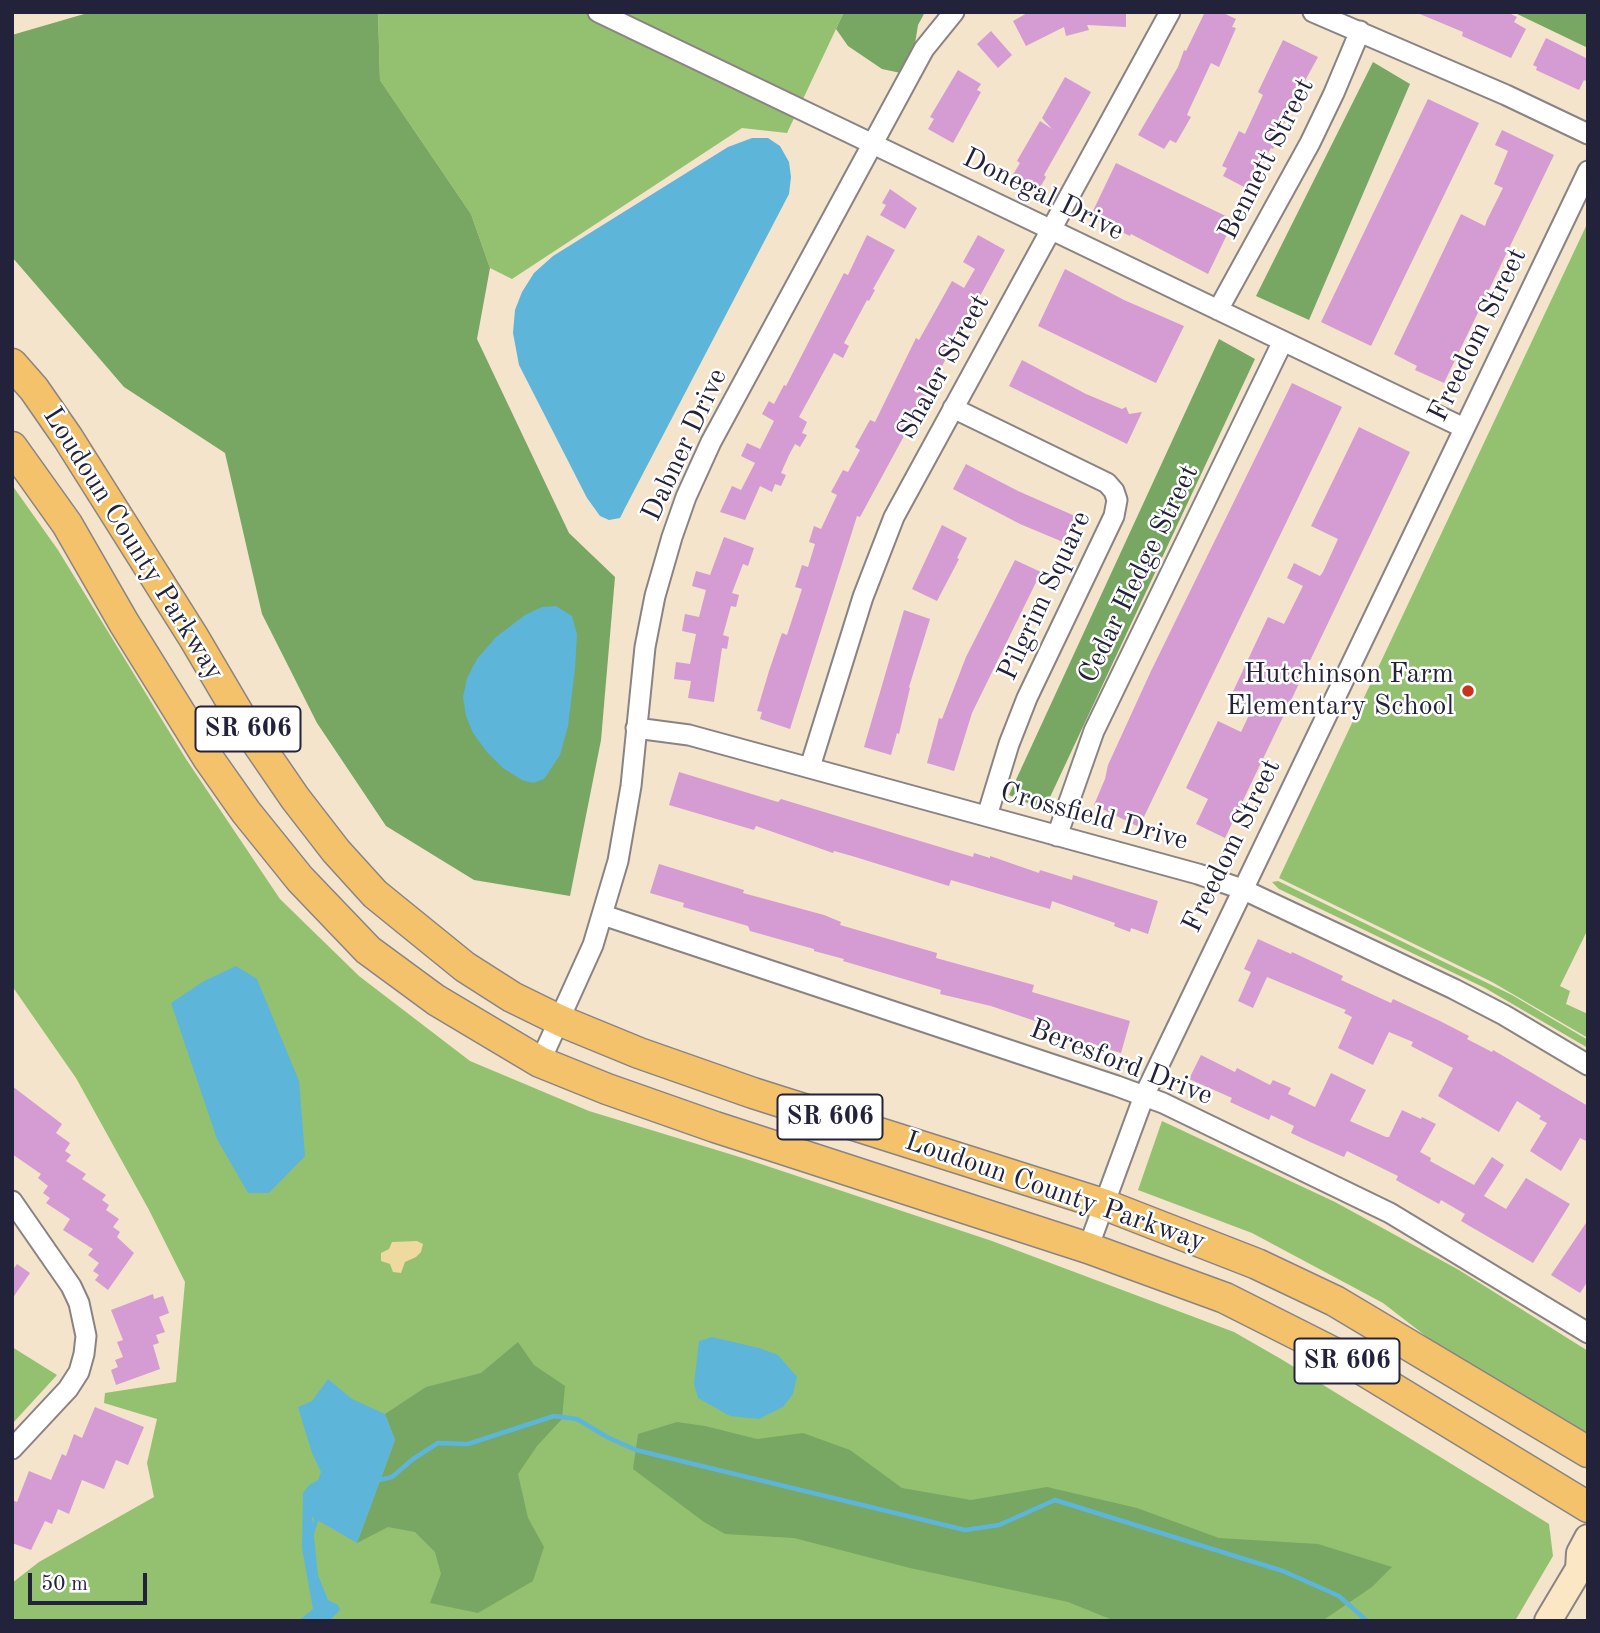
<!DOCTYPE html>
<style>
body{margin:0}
#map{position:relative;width:1600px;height:1633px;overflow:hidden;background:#f3e4cb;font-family:"Old Standard TT",serif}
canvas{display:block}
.frame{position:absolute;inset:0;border:14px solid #22223b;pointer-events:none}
.scale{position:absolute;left:28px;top:1573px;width:119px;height:32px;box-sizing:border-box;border:4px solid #22223b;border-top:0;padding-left:9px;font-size:21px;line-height:24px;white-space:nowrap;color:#22223b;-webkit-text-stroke:5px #fff;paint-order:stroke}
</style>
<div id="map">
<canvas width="1600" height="1633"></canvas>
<div class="frame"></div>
<div class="scale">50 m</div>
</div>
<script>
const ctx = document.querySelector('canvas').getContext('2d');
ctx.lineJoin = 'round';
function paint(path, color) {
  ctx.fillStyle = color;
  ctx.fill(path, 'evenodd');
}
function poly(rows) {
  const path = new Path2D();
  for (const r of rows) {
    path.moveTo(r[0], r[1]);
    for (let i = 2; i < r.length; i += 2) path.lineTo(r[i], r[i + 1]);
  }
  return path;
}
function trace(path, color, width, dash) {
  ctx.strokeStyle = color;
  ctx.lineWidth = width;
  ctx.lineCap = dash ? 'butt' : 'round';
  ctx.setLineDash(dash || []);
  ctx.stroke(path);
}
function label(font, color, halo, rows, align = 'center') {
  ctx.font = font + ' "Old Standard TT",serif';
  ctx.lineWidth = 5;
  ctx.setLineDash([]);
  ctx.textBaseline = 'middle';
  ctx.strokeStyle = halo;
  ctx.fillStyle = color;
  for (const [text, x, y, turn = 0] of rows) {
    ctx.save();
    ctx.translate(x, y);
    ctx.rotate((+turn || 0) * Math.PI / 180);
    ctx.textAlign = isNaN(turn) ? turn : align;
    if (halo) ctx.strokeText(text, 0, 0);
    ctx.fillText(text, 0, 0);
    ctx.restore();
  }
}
const green = poly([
 [378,12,844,12,787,133,742,128,512,279,490,268,471,214,380,80],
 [1588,222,1588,929,1560,986,1570,991,1566,1004,1588,1014,1588,1038,1492,982,1279,878],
 [12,485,58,550,186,759,280,899,359,976,470,1061,589,1111,746,1159,992,1241,1234,1332,1281,1359,1549,1524,1553,1556,1515,1621,12,1621,12,1583,39,1562,154,1497,147,1463,157,1419,104,1403,105,1393,176,1382,185,1282,149,1210,76,1078,12,986],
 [1278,881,1512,995,1588,1040,1588,1048,1485,988,1279,889,1272,882],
 [1162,1121,1335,1202,1459,1270,1588,1351,1588,1434,1449,1354,1383,1303,1252,1233,1138,1190],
 [12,1347,57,1375,12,1424]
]);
const forest = poly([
 [91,12,378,12,380,80,471,214,490,268,477,339,569,533,615,577,601,740,570,896,474,880,386,826,317,723,262,614,225,453,124,387,12,257,12,35],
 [844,12,925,12,918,25,910,75,882,69,848,46,836,29],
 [1513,12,1588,12,1588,48],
 [1373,62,1410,84,1309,320,1256,296],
 [1219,339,1255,359,1044,810,1009,795],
 [518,1342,534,1365,565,1386,562,1419,537,1446,518,1474,528,1518,544,1547,533,1581,478,1613,430,1603,441,1574,435,1552,415,1532,388,1527,357,1543,395,1440,385,1414,426,1387,481,1373],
 [677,1422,705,1426,757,1439,803,1433,850,1450,902,1488,971,1500,1047,1487,1137,1508,1219,1538,1318,1544,1392,1567,1372,1587,1322,1621,1115,1621,1068,1602,910,1568,794,1538,725,1534,704,1522,633,1469,638,1434]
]);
const sand = poly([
 [417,1241,423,1244,421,1252,416,1257,405,1262,401,1273,393,1272,390,1264,381,1261,381,1253,389,1249,392,1242]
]);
const water = poly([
 [752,138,768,138,780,146,789,162,791,177,789,194,625,508,620,518,609,520,600,516,587,498,519,365,513,333,515,310,522,292,534,273,553,256,728,147],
 [556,606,572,616,577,634,575,669,568,726,560,755,544,779,533,783,522,780,503,768,486,751,473,733,466,716,463,697,467,678,477,659,496,637,525,615,542,607],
 [236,966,257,979,299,1081,305,1156,269,1193,248,1193,217,1139,171,1003,204,981],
 [712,1337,759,1348,778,1355,797,1377,793,1394,783,1407,759,1419,730,1416,698,1398,694,1384,699,1341],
 [328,1379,352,1399,385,1414,395,1440,357,1543,312,1517,318,1575,328,1600,338,1605,340,1610,329,1621,298,1621,313,1609,302,1548,303,1493,309,1485,318,1480,321,1472,312,1453,298,1407,312,1401]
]);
const stream = poly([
 [375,1481,392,1477,413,1459,438,1443,468,1444,554,1416,577,1419,607,1437,636,1450,965,1530,999,1525,1055,1500,1283,1571,1339,1596,1367,1621],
 [312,1533,318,1514]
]);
const building = poly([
 [1029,12,1126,12,1126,27,1087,25,1089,30,1066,36,1064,27,1026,46,1013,21],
 [1205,12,1221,12,1236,19,1232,27,1236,28,1219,67,1211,63,1190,108,1187,115,1191,117,1176,143,1170,140,1164,149,1138,135,1178,67,1184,50,1186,51],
 [1415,12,1507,12,1517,17,1514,22,1526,29,1511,58,1462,36,1463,32],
 [991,31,1012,55,998,68,977,44],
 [1546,38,1588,59,1588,82,1584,80,1579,90,1536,70,1537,67,1533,65],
 [1283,40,1318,57,1295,99,1273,149,1271,148,1248,189,1223,176,1227,168,1222,166,1239,131,1245,134,1263,95,1258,92],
 [958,70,981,84,977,90,981,92,953,143,928,129,934,119,930,117],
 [1065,77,1091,92,1044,175,1046,177,1037,193,1011,178,1020,163,1017,161,1040,121,1052,129,1042,118],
 [1428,99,1479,123,1371,346,1321,322],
 [1502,130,1554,155,1444,383,1415,370,1417,366,1394,354,1461,214,1485,226,1487,220,1503,188,1494,184,1508,151,1495,145],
 [1116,163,1234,220,1208,274,1131,234,1130,236,1090,217],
 [890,189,917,208,905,229,880,215,886,205,882,203],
 [867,235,895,250,873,289,875,290,869,301,867,300,844,343,849,346,843,358,834,353,799,417,807,422,802,433,807,435,800,447,795,444,789,455,781,473,786,475,781,486,775,484,772,492,760,486,745,520,720,512,732,486,741,490,755,463,741,456,747,443,760,449,774,421,762,414,769,401,774,404,784,385,786,386,844,273,848,275],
 [978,235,1005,250,860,517,857,516,790,729,760,719,762,712,757,711,769,671,782,633,787,635,802,589,795,587,802,565,808,567,815,544,809,542,814,526,821,529,837,495,831,492,843,470,848,472,860,450,855,447,870,420,875,422,916,338,919,340,952,281,964,288,975,269,963,262],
 [1065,269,1124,300,1184,326,1156,383,1038,326],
 [1022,360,1086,394,1122,409,1126,407,1129,414,1142,412,1127,444,1009,386],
 [1292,383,1342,407,1139,827,1094,805,1105,779,1108,765,1151,671],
 [1359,427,1410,452,1225,838,1196,824,1208,799,1186,788,1218,721,1241,732,1251,711,1229,700,1268,617,1284,624,1303,586,1287,578,1294,563,1320,576,1323,572,1338,539,1311,526],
 [966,464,1018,491,1075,516,1063,542,1020,524,953,489],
 [942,525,967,538,957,558,959,559,937,601,912,589],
 [724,537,754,548,748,566,743,564,732,593,739,595,736,607,731,606,723,635,729,637,727,649,722,648,714,702,688,698,691,681,674,679,676,662,690,664,696,634,682,631,685,614,699,617,706,590,692,586,696,571,710,575],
 [1015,560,1041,572,972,713,954,771,927,763,939,718,942,719,966,657],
 [904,610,930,619,909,687,910,688,899,734,897,733,891,755,864,747],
 [679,772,778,802,781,799,973,857,974,853,990,858,990,856,1039,873,1040,870,1072,880,1073,875,1158,901,1148,934,1131,928,1130,932,1114,926,1115,923,1052,901,1050,909,951,880,949,886,852,856,834,851,833,853,756,826,754,830,669,805],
 [659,864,744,890,743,893,824,915,841,922,840,925,937,953,936,958,1034,985,1032,992,1130,1021,1121,1053,1036,1028,1038,1022,991,1006,940,994,941,990,843,961,844,959,814,951,814,949,750,931,748,926,683,907,684,903,650,893],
 [1258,939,1291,954,1292,952,1343,976,1341,980,1391,1003,1393,999,1440,1021,1469,1036,1467,1039,1492,1052,1493,1050,1588,1106,1588,1142,1580,1138,1561,1171,1530,1151,1547,1123,1539,1119,1541,1116,1517,1101,1499,1132,1438,1096,1453,1068,1411,1046,1413,1042,1389,1032,1373,1065,1338,1048,1352,1017,1344,1013,1346,1010,1267,977,1253,1008,1238,1001,1251,972,1244,969],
 [1201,1055,1235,1072,1237,1068,1270,1085,1273,1080,1291,1088,1288,1094,1315,1107,1331,1073,1366,1090,1350,1121,1386,1137,1389,1137,1402,1110,1421,1119,1422,1117,1436,1124,1420,1152,1431,1158,1430,1161,1474,1185,1492,1157,1504,1165,1484,1196,1506,1209,1526,1178,1570,1204,1533,1263,1461,1221,1465,1214,1441,1200,1439,1204,1396,1180,1398,1176,1347,1151,1344,1157,1310,1142,1291,1133,1294,1126,1271,1115,1269,1120,1230,1102,1232,1098,1189,1079],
 [12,1086,62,1124,56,1133,70,1143,65,1151,71,1155,66,1161,86,1174,82,1179,106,1195,102,1200,109,1205,106,1210,119,1219,113,1227,120,1232,117,1237,134,1253,108,1290,95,1280,99,1275,93,1271,99,1263,88,1255,93,1249,63,1230,70,1219,46,1203,50,1198,43,1193,48,1186,38,1178,41,1174,12,1154],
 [1588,1220,1588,1281,1580,1293,1551,1275],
 [17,1264,30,1273,12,1299,12,1271],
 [153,1294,154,1299,163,1296,169,1313,159,1317,165,1332,156,1335,159,1343,153,1345,160,1369,116,1385,111,1370,118,1367,115,1360,123,1357,117,1342,123,1340,111,1310],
 [95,1407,144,1427,128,1465,116,1460,104,1489,82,1480,69,1514,58,1509,52,1524,45,1521,31,1550,12,1543,12,1500,17,1502,29,1471,51,1480,62,1454,66,1456,74,1434,82,1438]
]);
const street = poly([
 [598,12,1464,428],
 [1313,12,1506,95,1588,134],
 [1218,310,1310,143,1334,93,1360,31],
 [953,408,1107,483,1114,491,1117,500,1114,516,1027,698,1009,744,987,816],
 [636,728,689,735,1198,874,1242,889,1454,989,1504,1015,1588,1065],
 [810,767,863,597,894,517,1170,12],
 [1057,836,1094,731,1283,341],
 [603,915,1117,1086,1163,1103,1390,1213,1588,1333],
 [540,1062,593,945,618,861,631,786,645,647,655,596,672,537,686,497,711,442,924,49,954,12],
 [12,1201,71,1286,79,1303,86,1336,84,1354,79,1372,68,1389,12,1449],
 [1088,1248,1144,1096,1588,171]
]);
const secondary = poly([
 [1548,1621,1579,1569,1580,1553,1588,1538]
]);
const primary = poly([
 [12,364,34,389,68,438,194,638,247,728,295,798,336,851,375,894,465,967,512,997,561,1021,639,1053,753,1093,1103,1204,1257,1264,1335,1301,1588,1452],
 [12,447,67,524,124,623,208,758,246,812,300,879,368,950,436,1000,540,1062,607,1089,715,1127,1088,1248,1225,1298,1340,1356,1588,1507]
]);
const markers = [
 [1468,691,7,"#c8321e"]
];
const shields = [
 [248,729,105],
 [830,1117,105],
 [1347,1361,105]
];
const shieldNames = [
 ["SR 606",248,729],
 ["SR 606",830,1117],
 ["SR 606",1347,1361]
];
const streetNames = [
 ["Bennett Street",1267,159,-63],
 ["Donegal Drive",1043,195,26],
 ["Freedom Street",1478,335,-64],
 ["Shaler Street",944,367,-61],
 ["Dabner Drive",685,445,-65],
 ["Loudoun County Parkway",133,544,58],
 ["Cedar Hedge Street",1139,574,-64],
 ["Pilgrim Square",1045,596,-65],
 ["Crossfield Drive",1094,817,15],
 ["Freedom Street",1232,846,-64],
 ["Beresford Drive",1121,1063,21],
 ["Loudoun County Parkway",1055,1192,19]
];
const poiNames = [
 ["Hutchinson Farm",1454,675],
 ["Elementary School",1454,707]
];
paint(green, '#94c170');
paint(forest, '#77a762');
paint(sand, '#eeda9e');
paint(water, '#5db5da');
trace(stream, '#5db5da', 4.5);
paint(building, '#d49cd2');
trace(street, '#8a8383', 23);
trace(secondary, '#8a8383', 30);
trace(primary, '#8a8383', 33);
trace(street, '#fff', 19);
trace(secondary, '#fbe7c3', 26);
trace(primary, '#f4c26a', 30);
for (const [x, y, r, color] of markers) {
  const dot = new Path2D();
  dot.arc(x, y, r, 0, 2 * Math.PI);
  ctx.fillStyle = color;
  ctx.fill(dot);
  trace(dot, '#fff', 2.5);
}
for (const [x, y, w] of shields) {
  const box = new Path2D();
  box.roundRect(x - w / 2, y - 22.5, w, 45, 5);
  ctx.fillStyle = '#fff';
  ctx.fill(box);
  trace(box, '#22223b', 2);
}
label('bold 26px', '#22223b', null, shieldNames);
label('28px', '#22223b', '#fff', streetNames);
label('28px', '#22223b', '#fff', poiNames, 'right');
</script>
